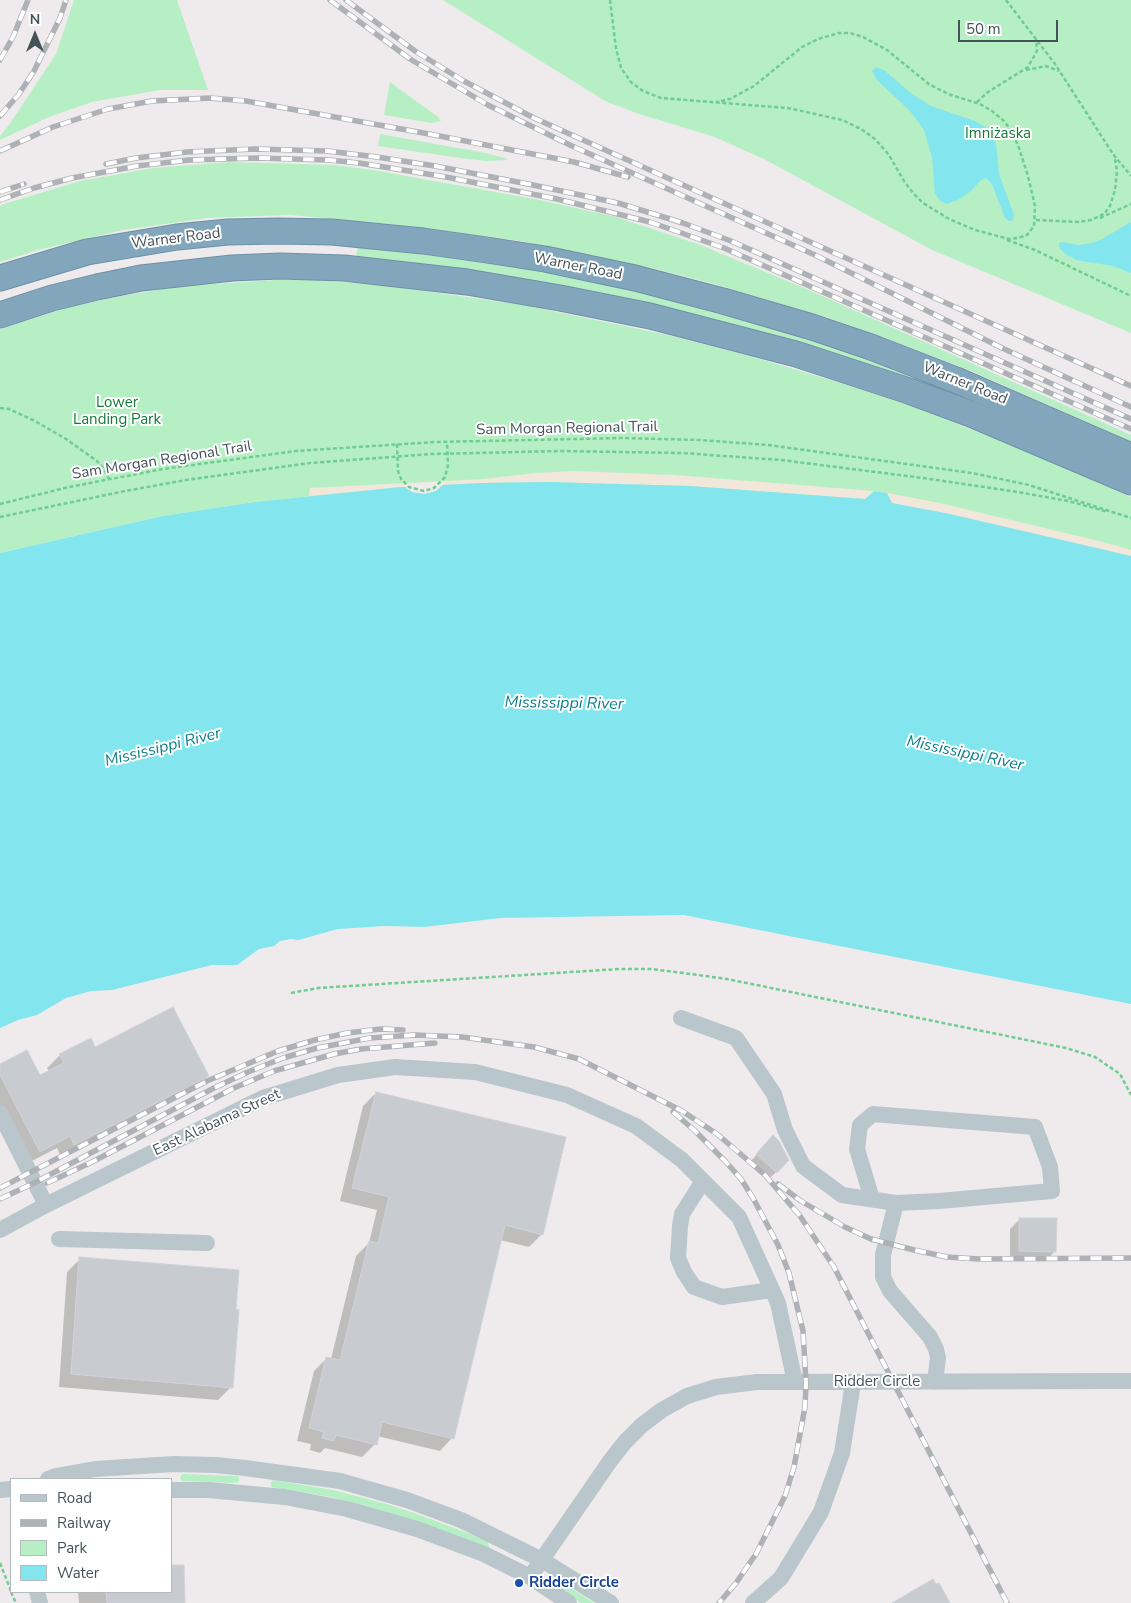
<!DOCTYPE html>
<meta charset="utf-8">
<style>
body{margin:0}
#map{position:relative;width:1131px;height:1603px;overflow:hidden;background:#efebec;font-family:"Nunito Sans",sans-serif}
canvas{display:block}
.legend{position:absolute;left:10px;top:1478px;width:162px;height:115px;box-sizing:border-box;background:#fff;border:1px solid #b4babd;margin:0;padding:6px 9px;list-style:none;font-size:15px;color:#445259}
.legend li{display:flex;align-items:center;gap:10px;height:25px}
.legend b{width:25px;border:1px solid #b4babd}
.north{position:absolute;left:10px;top:10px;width:50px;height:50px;-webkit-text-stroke:4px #fff;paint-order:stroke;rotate:0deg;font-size:14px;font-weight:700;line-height:20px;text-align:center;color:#445259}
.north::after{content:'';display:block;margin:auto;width:18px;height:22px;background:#445259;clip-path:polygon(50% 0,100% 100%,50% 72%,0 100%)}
.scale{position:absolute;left:958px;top:20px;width:100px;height:22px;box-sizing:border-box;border:2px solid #445259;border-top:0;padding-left:6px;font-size:15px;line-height:18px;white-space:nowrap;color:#445259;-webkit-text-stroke:4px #fff;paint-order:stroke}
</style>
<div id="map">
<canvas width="1131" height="1603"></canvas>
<ul class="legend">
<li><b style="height:6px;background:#b9c6cc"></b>Road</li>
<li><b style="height:6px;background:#aeb2b6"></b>Railway</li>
<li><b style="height:14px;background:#b7efc5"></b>Park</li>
<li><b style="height:14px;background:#83e5ed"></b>Water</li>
</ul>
<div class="north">N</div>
<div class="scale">50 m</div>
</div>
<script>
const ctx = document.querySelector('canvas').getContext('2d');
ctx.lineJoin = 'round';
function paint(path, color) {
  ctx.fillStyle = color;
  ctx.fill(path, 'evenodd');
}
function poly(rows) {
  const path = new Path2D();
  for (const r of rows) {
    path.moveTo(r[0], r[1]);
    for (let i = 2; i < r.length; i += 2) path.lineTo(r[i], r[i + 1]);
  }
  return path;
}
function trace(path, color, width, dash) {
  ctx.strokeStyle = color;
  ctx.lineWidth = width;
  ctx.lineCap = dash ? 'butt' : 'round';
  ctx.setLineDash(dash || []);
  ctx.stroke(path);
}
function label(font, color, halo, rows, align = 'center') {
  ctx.font = font + ' "Nunito Sans",sans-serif';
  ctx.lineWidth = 4;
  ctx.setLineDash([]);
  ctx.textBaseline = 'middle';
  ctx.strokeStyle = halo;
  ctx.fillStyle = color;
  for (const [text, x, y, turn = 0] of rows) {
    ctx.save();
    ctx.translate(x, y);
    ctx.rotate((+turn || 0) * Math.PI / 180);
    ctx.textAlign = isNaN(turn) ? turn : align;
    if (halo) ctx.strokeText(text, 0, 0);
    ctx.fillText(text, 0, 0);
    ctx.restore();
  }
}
const green = poly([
 [74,0,177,0,208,90,160,90,92,102,49,117,0,140,0,136,9,125,56,54],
 [443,0,1131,0,1131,333,932,250,764,159,712,136,639,114,605,101],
 [390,82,438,117,441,121,431,123,384,115],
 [380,134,486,153,505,158,508,160,486,161,460,158,378,146],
 [230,162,334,165,373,170,540,200,616,217,698,244,809,290,1131,435,1131,441,971,371,888,339,829,318,714,284,656,269,521,241,400,225,290,215,207,218,123,230,38,250,0,262,0,206,4,204,80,181,153,168],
 [359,243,509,263,695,303,856,352,1131,466,1131,472,900,378,355,260],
 [276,280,316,280,383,285,523,305,668,335,757,358,847,385,903,403,1002,441,1131,497,1131,556,950,514,887,493,874,491,865,499,591,482,401,487,255,502,163,516,0,553,0,329,69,307,121,296,182,286],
 [182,1474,237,1476,239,1478,239,1481,236,1483,183,1481,180,1478],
 [273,1480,333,1490,390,1505,417,1514,470,1534,488,1542,489,1547,487,1548,413,1520,359,1504,331,1497,272,1487,270,1483],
 [557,1582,561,1582,594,1603,581,1603,558,1588,556,1586]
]);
const sand = poly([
 [574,471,675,475,874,491,865,499,689,486,549,482,483,483,401,487,309,496,310,488,484,479,535,473],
 [887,493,940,503,1103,542,1131,550,1131,556,950,514,892,503]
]);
const water = poly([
 [876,67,884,70,912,94,931,106,975,121,987,128,996,144,999,174,1014,215,1013,220,1009,221,1005,218,992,184,986,178,981,180,971,191,958,200,947,204,940,201,935,193,932,157,924,130,910,111,876,79,872,71],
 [1131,222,1131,273,1113,266,1076,260,1064,253,1059,247,1059,243,1063,242,1078,245,1092,243,1102,239],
 [549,482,689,486,865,499,874,491,887,493,892,503,950,514,1131,556,1131,1004,684,915,500,918,424,927,385,926,338,929,298,940,291,939,280,941,274,946,259,949,237,965,212,965,112,990,91,991,66,998,37,1015,18,1020,0,1028,0,553,163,516,255,502,401,487,483,483]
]);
const pier = poly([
 [446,482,436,491,424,494,412,492,402,485]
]);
const shadow = poly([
 [95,1048,207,1076,194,1089,61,1157,57,1148,26,1164,0,1113,0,1065,39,1077,49,1072,47,1068,60,1055],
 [376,1093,542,1234,529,1247,500,1240,452,1438,440,1451,377,1436,375,1444,362,1457,325,1448,320,1453,310,1450,311,1444,297,1441,314,1371,327,1358,331,1359,356,1256,369,1243,377,1210,340,1201,363,1106],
 [767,1143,776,1172,770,1178,751,1161],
 [1020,1219,1055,1251,1046,1261,1010,1261,1010,1229],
 [80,1259,231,1387,218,1400,59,1387,67,1272],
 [78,1592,171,1592,184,1603,79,1603]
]);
const building = poly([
 [173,1007,209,1076,74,1145,70,1136,40,1152,0,1075,0,1064,27,1050,40,1075,64,1063,59,1054,91,1038,95,1047,173,1007],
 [376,1092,566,1137,543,1235,505,1225,454,1439,382,1422,377,1445,336,1435,334,1441,322,1438,324,1432,309,1428,326,1357,340,1360,369,1241,378,1243,389,1197,352,1188,376,1092],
 [773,1135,779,1141,789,1160,777,1173,756,1154,773,1135],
 [1019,1218,1057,1218,1056,1252,1019,1251,1019,1218],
 [79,1257,239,1270,236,1309,239,1310,233,1388,71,1374,79,1257],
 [171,1565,184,1565,185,1603,107,1603,106,1592,171,1592,171,1565],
 [933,1579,936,1584,939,1583,950,1603,892,1603,933,1579]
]);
const path = poly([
 [610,0,616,48,621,68,631,82,643,91,661,98,673,99,788,108,842,120,861,129,875,139,889,155,904,181,914,194,923,203,949,219,975,230,1009,239,1018,238,1027,235,1034,226,1035,206,1028,176,1018,145,1010,129,1004,121,992,111,980,104,951,95,930,85,887,50,863,37,850,33,839,33,818,39,802,47,754,86,730,99,716,102],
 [1006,0,1055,64,1113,154,1131,176],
 [1026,70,1046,66,1059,71],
 [977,102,988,92,1028,67,1037,51,1036,39],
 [1100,218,1131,204],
 [1036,220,1078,222,1091,220,1104,214,1110,206,1115,190,1117,171,1115,159],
 [1007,240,1035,250,1131,296],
 [0,408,9,409,33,420,66,439,97,461,104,469,109,479],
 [397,444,398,471,401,479,409,487,424,491,434,488,445,477,448,465,447,442],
 [0,504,69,487,163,469,296,451,435,442,622,438,699,440,768,445,972,473,1029,485,1131,518],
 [0,517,125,491,186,480,310,463,432,454,561,451,682,453,781,460,923,478,1018,492,1068,501,1108,512],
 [291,993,318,988,619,969,651,969,691,974,727,979,1066,1048,1095,1057,1120,1074,1131,1095],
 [0,1563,11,1591],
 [11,1592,16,1603]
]);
const minor = poly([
 [681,1018,736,1038,774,1094,785,1130,803,1166,842,1195,896,1203,939,1201,1052,1191,1050,1167,1035,1127,873,1114,860,1125,857,1149,872,1199],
 [0,1113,46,1205],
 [703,1181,682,1214,680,1226,678,1258,684,1272,694,1287,722,1297,772,1290],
 [896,1203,883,1255,883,1277,890,1291,917,1322,930,1337,936,1349,938,1358,935,1382],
 [0,1230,46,1205,263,1098,338,1075,395,1067,475,1072,567,1095,636,1126,682,1160,739,1217,778,1303,795,1382],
 [59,1239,207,1243],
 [48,1479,56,1476,95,1469,174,1464,216,1465,245,1468,340,1481,407,1500,461,1520,542,1560,611,1603],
 [0,1490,11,1489],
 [171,1490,208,1490,285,1497,347,1509,417,1529,484,1554,530,1577,569,1603],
 [530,1577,610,1461,625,1442,642,1425,662,1410,687,1396,716,1387,757,1382,1131,1381],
 [37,1592,40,1603],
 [753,1603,781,1578,821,1512,842,1453,853,1383]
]);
const highway = poly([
 [0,278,87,252,177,237,228,232,278,231,332,232,423,241,487,250,545,259,635,278,723,301,812,327,871,347,956,380,1131,456],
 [0,315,52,298,97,287,141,278,232,268,280,266,344,268,467,282,560,298,650,316,796,354,909,391,971,414,1131,482]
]);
const rail = poly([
 [330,0,410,59,488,105,572,146,815,255,1002,348,1131,407],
 [346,0,415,51,462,80,534,118,1131,386],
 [0,60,13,37,28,0],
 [0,116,19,94,34,71,60,18,66,0],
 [0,151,53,127,108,109,152,101,210,98,246,101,429,134,574,162,628,177],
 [106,164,136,158,187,152,255,149,327,151,377,157,435,166,533,185,618,203,683,223,731,241,1131,419],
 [0,192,24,184],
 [0,200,34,188,72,178,137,166,189,160,257,158,329,160,359,163,446,177,557,199,650,222,724,248,1131,429],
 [673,1112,694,1130,726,1162,741,1179,753,1198,778,1245,789,1273,803,1331,806,1383,805,1407,794,1467,785,1496,756,1554,736,1583,719,1603],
 [47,1183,92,1162,234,1088,274,1071,334,1054,361,1049,435,1043],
 [778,1184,801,1201,845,1227,871,1239,914,1250,947,1257,979,1259,1131,1258],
 [0,1188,207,1081,278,1051,315,1040,347,1033,381,1029,403,1030],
 [0,1199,34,1183,214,1088,248,1072,283,1058,317,1048,370,1038,414,1035,462,1037,534,1047,579,1059,682,1111,717,1134,765,1175,800,1216,834,1267,1007,1603]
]);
const markers = [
 [519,1583,5,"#1a4fb4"]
];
const parkNames = [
 ["Imniżaska",998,134],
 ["Lower",117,403],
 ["Landing Park",117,420]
];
const streetNames = [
 ["Warner Road",176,239,-7],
 ["Warner Road",578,267,11],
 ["Warner Road",965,384,22],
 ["Sam Morgan Regional Trail",567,429,-1],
 ["Sam Morgan Regional Trail",162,461,-9],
 ["East Alabama Street",217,1123,-25],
 ["Ridder Circle",877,1382]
];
const transitNames = [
 ["Ridder Circle",529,1583]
];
const waterNames = [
 ["Mississippi River",564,704,1],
 ["Mississippi River",163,748,-14],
 ["Mississippi River",965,754,12]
];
paint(green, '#b7efc5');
paint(sand, '#f1e7db');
paint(water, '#83e5ed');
paint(pier, '#efebec');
paint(shadow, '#0003');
paint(building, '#c8ccd1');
trace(building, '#cfd3d8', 1);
trace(highway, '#6d91a8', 27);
trace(path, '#6fcd92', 2.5, [4, 2.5]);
trace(minor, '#b9c6cc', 16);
trace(highway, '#82a6bc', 25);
trace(rail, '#aeb2b6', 5.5);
trace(rail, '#fff', 4, [11]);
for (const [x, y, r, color] of markers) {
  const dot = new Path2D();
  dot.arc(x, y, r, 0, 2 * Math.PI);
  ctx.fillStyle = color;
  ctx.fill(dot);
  trace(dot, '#fff', 2);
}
label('15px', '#147b3a', '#fff', parkNames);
label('15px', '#445259', '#fff', streetNames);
label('bold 15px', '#164399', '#fff', transitNames, 'left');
label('italic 16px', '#0b7f89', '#fff', waterNames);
</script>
